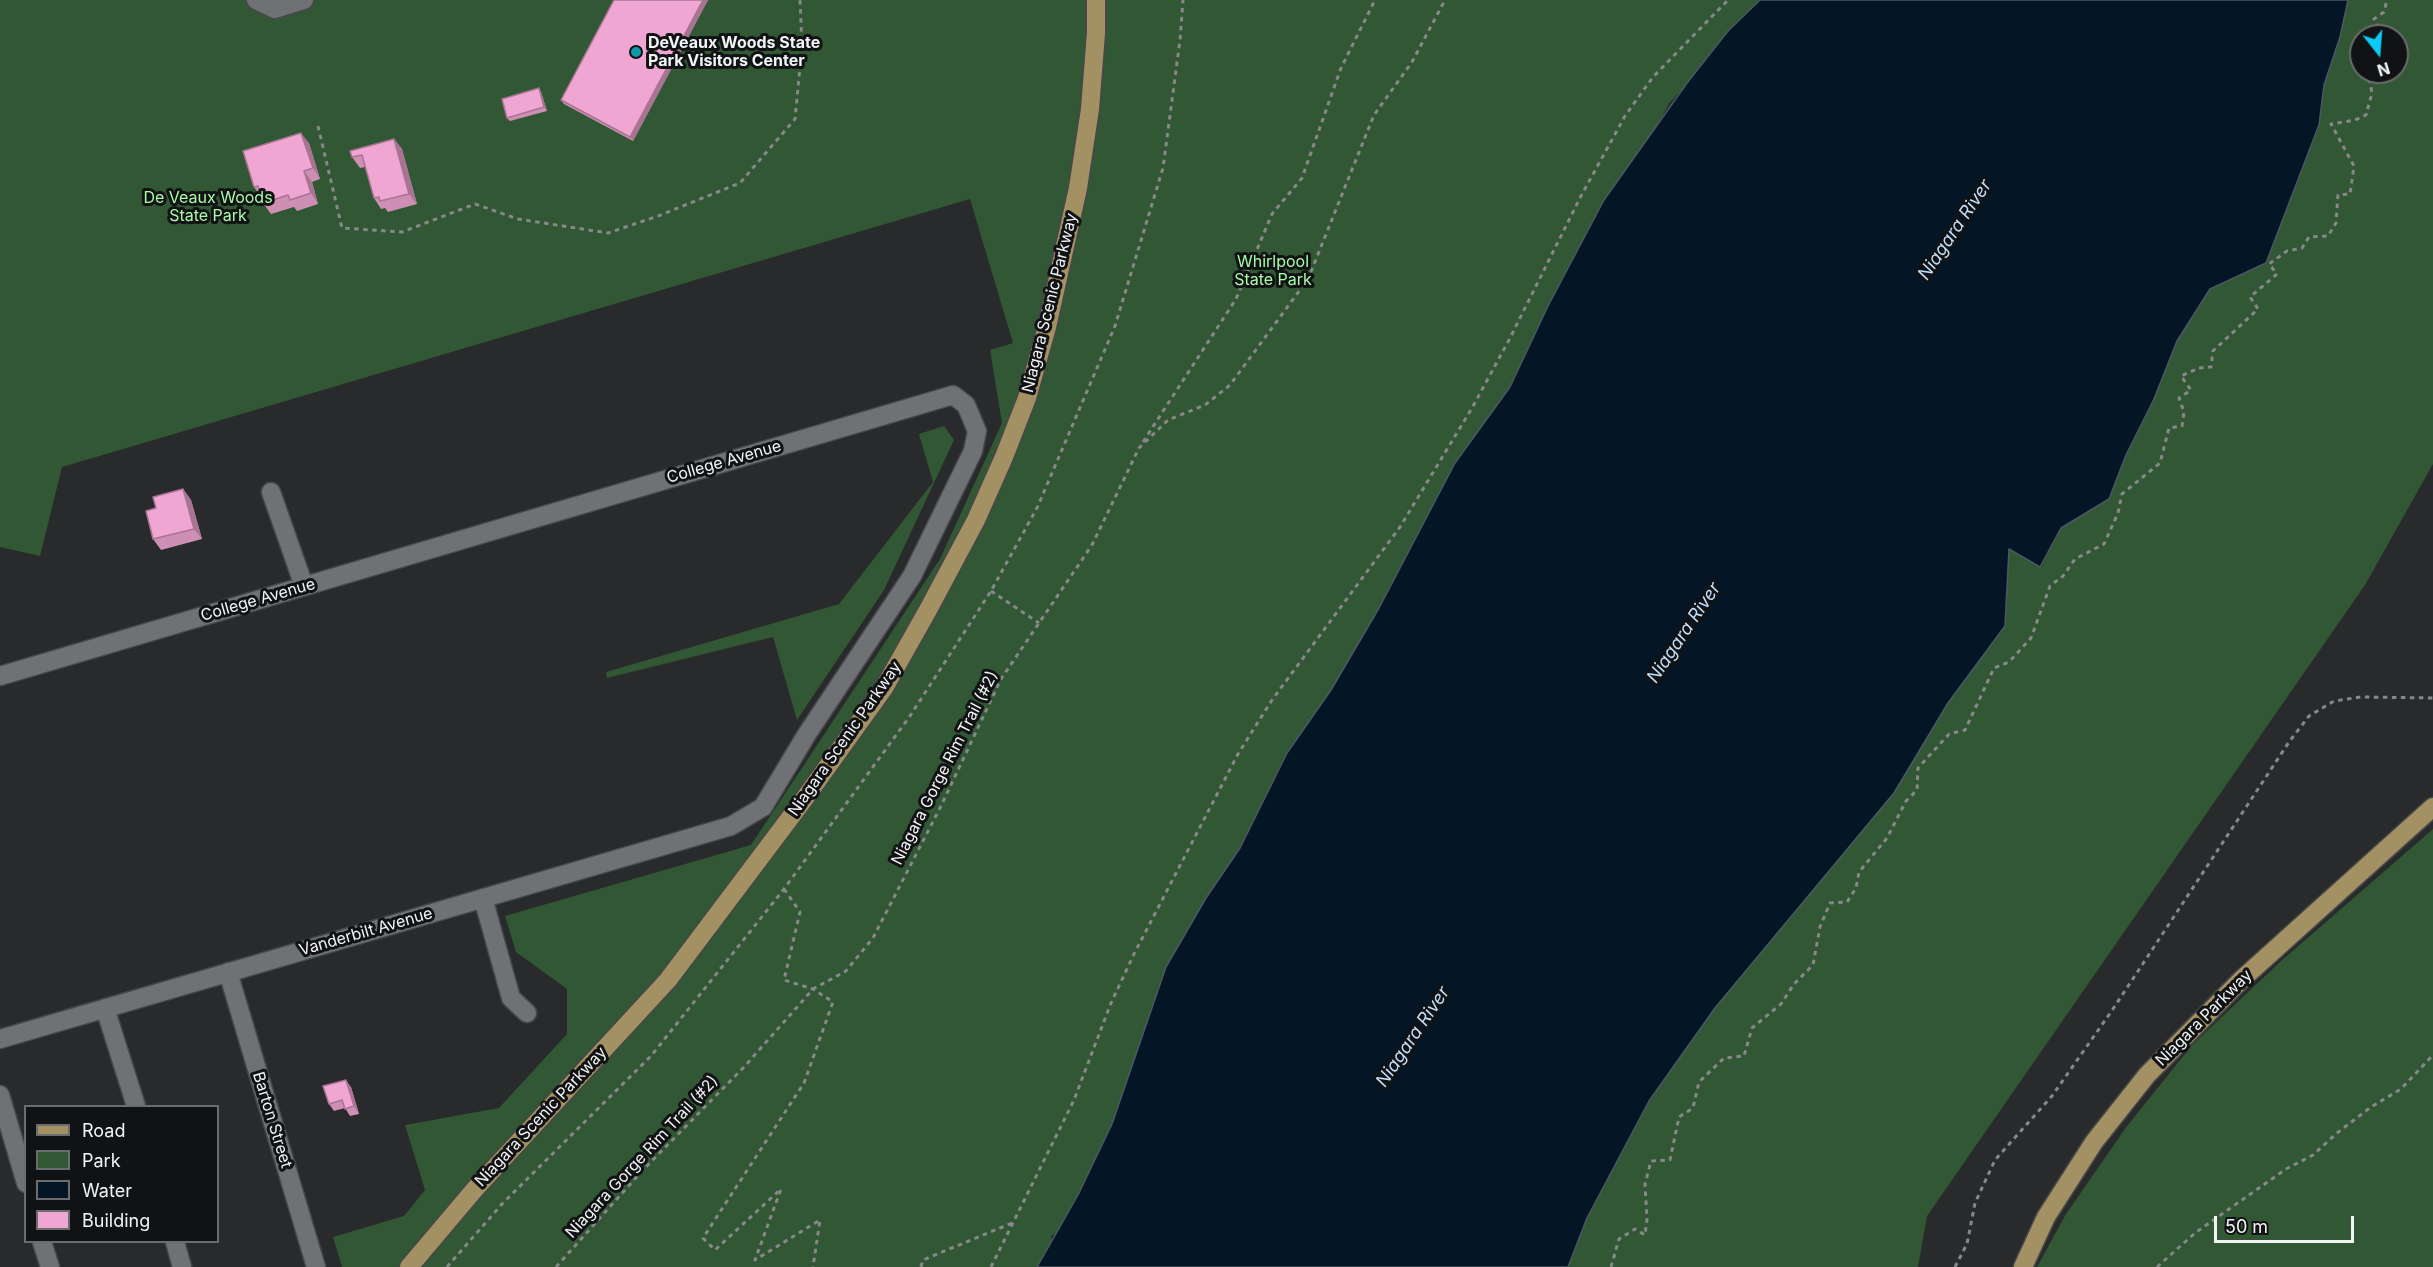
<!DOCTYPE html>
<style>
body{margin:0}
#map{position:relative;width:2433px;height:1267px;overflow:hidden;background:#282a2c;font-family:Inter,sans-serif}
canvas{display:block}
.legend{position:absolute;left:24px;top:1105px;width:195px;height:138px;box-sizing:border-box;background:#111213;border:2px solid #6b6c6d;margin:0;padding:8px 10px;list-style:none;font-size:18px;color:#f2f3f5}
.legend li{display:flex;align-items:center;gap:12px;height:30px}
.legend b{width:30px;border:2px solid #6b6c6d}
.north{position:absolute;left:2349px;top:24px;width:60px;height:60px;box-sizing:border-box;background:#111213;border:2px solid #6b6c6d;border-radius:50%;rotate:163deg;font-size:16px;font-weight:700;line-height:24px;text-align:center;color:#f2f3f5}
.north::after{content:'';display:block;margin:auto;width:21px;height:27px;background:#0acafa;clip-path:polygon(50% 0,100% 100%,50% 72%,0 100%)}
.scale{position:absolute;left:2214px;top:1216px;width:140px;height:27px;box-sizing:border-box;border:3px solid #f2f3f5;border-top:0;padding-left:8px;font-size:18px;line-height:21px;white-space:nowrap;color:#f2f3f5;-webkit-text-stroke:4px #111213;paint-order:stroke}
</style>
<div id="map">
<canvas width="2433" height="1267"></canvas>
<ul class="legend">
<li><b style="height:8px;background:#a39163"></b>Road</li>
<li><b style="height:16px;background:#325734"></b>Park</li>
<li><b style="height:16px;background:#041626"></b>Water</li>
<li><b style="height:16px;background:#f0a6d2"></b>Building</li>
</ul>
<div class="north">N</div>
<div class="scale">50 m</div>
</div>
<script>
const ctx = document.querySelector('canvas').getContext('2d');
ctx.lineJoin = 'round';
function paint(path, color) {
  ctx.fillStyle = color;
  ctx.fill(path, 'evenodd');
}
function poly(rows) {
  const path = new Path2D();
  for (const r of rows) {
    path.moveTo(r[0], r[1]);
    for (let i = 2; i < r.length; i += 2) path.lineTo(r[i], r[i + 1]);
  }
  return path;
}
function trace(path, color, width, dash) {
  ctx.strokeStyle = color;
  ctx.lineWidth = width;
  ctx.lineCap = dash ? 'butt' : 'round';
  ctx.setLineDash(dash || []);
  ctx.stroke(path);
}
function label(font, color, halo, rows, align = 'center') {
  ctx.font = font + ' Inter,sans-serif';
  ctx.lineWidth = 6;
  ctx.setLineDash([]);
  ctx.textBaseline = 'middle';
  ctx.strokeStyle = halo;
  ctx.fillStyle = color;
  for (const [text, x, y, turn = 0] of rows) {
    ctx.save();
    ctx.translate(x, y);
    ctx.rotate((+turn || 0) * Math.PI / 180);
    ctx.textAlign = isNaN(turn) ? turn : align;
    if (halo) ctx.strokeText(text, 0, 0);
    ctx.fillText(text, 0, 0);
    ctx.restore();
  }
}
const green = poly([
 [0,0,1770,0,1670,102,1591,246,1568,334,1283,771,1178,955,1107,1211,1051,1236,1056,1267,342,1267,333,1237,404,1216,425,1190,405,1125,499,1108,567,1034,567,989,516,952,505,916,751,845,940,559,1002,423,990,350,1013,343,970,199,62,467,40,556,0,547],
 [2348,0,2433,0,2433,464,2365,585,1927,1216,1918,1267,1568,1267,1587,1218,1649,1102,1715,1008,2005,626,2009,549,2041,567,2061,528,2109,499,2126,455,2154,399,2177,341,2210,288,2266,263,2319,125,2324,85,2340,37],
 [2361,36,2397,36,2397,72,2361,72],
 [944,426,954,440,884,590,797,720,773,637,607,678,606,672,839,604,933,482,919,434],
 [2433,829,2433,1267,2037,1267,2066,1214,2127,1126,2193,1044,2281,961]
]);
const water = poly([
 [1760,0,2348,0,2340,37,2324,85,2319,125,2266,263,2210,289,2177,341,2154,399,2126,455,2109,499,2061,528,2040,567,2009,549,2005,626,1948,703,1894,793,1715,1008,1649,1101,1587,1218,1568,1267,1037,1267,1078,1195,1112,1124,1166,967,1206,898,1240,848,1287,753,1331,690,1379,608,1455,463,1510,387,1548,306,1604,200,1687,83,1728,31,1760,0]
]);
const path = poly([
 [2383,36,2374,19,2384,12,2387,0],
 [2361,66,2359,66,2361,71],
 [318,126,342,228,402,232,475,204,518,219,608,233,658,216,740,183,795,119,802,46,800,0],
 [1143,442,1236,299,1272,214,1302,178,1341,68,1375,0],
 [991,591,1039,623],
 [784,889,800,912,784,980,813,989,833,1002,804,1083,703,1238,715,1250,781,1189,755,1260,820,1220,813,1267],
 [447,1267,502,1204,651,1056,784,889,910,716,991,591,1037,508,1115,326,1163,168,1180,40,1183,0],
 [556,1267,642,1171,745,1066,813,989,846,971,873,938,940,808,1001,679,1092,545,1139,448,1168,420,1205,405,1230,385,1308,279,1374,115,1412,62,1445,0],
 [921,1267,923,1260,1012,1223],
 [991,1267,1074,1100,1111,1003,1134,954,1238,754,1272,700,1400,527,1472,408,1509,340,1581,196,1625,116,1653,77,1728,0],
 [1611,1267,1619,1239,1635,1229,1645,1235,1647,1219,1645,1184,1651,1161,1670,1160,1679,1117,1693,1108,1699,1082,1724,1058,1744,1056,1752,1028,1781,1004,1794,984,1813,965,1820,927,1830,903,1847,902,1856,888,1859,872,1887,838,1906,801,1917,790,1918,768,1949,734,1965,730,1994,668,2009,662,2031,638,2050,586,2063,576,2075,559,2104,544,2118,513,2122,494,2160,463,2169,428,2182,426,2184,412,2179,398,2191,390,2181,376,2199,368,2211,367,2213,351,2258,309,2250,297,2277,274,2269,264,2287,251,2302,248,2309,237,2328,236,2336,223,2338,195,2350,194,2354,166,2331,124,2355,120,2366,115,2372,93,2370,82,2361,72],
 [1955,1267,1967,1244,1975,1203,1995,1160,2052,1096,2113,1009,2289,742,2309,716,2334,701,2361,697,2433,698],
 [2157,1267,2195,1233,2286,1169,2313,1155,2337,1133,2371,1107,2401,1089,2433,1055]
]);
const minor = poly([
 [256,0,275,9,304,0],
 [271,492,304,586],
 [0,676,953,395,966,405,977,431,973,451,912,576,807,734,763,807,731,826,0,1039],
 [483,898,511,998,527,1013],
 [228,972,316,1267],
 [105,1008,136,1106],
 [0,1095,26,1183],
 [42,1242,50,1267],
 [175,1242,182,1267]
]);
const major = poly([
 [409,1267,475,1189,668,980,802,802,884,688,928,610,976,520,1004,457,1027,398,1047,327,1078,188,1090,109,1096,33,1096,0],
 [2023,1267,2046,1217,2094,1142,2147,1075,2241,980,2433,807]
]);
const wall = poly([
 [614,0,708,0,633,141,564,104,561,100],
 [541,92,547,111,510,121,507,118],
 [394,139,402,149,417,204,388,212,385,208,381,209,374,198,365,167,360,168,352,157],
 [309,143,320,179,312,182,318,204,297,211,294,207,271,214,263,203,262,198,254,187],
 [183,489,191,500,202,539,161,550,153,539,156,508],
 [351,1087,359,1114,350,1116,345,1108,334,1111,329,1104]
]);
const shadedWall = poly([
 [703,0,708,0,633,141,630,137],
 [539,88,541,92,547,111,544,107],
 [301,133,309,143,320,179,313,168],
 [394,139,402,149,417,204,409,194],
 [304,171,312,182,318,204,311,193],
 [183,489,191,500,202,539,194,529],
 [346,1080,351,1087,359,1114,354,1106]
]);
const building = poly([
 [614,0,703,0,630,137,561,100,614,0],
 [539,88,544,107,507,118,502,99,539,88],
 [301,133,313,168,304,171,311,193,290,200,288,195,263,203,258,186,254,187,243,151,301,133],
 [394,139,409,194,380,201,379,197,374,198,362,155,352,157,350,151,394,139],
 [183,489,194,529,153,539,146,511,156,508,153,497,183,489],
 [346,1080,354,1106,345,1109,342,1100,329,1104,323,1086,346,1080]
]);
const markers = [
 [636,52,6,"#0f9aa8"]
];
const poiNames = [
 ["DeVeaux Woods State",648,43],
 ["Park Visitors Center",648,61]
];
const parkNames = [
 ["De Veaux Woods",208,198],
 ["State Park",208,216],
 ["Whirlpool",1273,262],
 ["State Park",1273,280]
];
const streetNames = [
 ["Niagara Scenic Parkway",1050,303,-76],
 ["College Avenue",724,462,-16],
 ["College Avenue",258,600,-16],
 ["Niagara Scenic Parkway",845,739,-55],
 ["Niagara Gorge Rim Trail (#2)",945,768,-63],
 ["Vanderbilt Avenue",366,932,-16],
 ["Niagara Parkway",2204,1018,-45],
 ["Niagara Scenic Parkway",541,1117,-47],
 ["Barton Street",272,1120,73],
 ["Niagara Gorge Rim Trail (#2)",642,1157,-47]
];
const waterNames = [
 ["Niagara River",1955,230,-56],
 ["Niagara River",1684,633,-56],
 ["Niagara River",1413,1037,-56]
];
paint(green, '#325734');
paint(water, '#041626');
trace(water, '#4b5864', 1.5);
trace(minor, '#47484a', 21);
trace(major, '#47484a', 21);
trace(path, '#86888a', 3, [4.5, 4.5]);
trace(minor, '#6f7174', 18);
trace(major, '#a39163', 18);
paint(wall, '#ce8fb5');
paint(shadedWall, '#a87493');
paint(building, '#f0a6d2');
trace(building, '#a87493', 1.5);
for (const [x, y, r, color] of markers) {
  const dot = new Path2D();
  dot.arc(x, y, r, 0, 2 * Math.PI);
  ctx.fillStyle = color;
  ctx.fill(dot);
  trace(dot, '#111213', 2);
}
label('bold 16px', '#f2f3f5', '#111213', poiNames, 'left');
label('16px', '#a8faaa', '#111213', parkNames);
label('16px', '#f2f3f5', '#111213', streetNames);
label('italic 18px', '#c0dffe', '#111213', waterNames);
</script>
